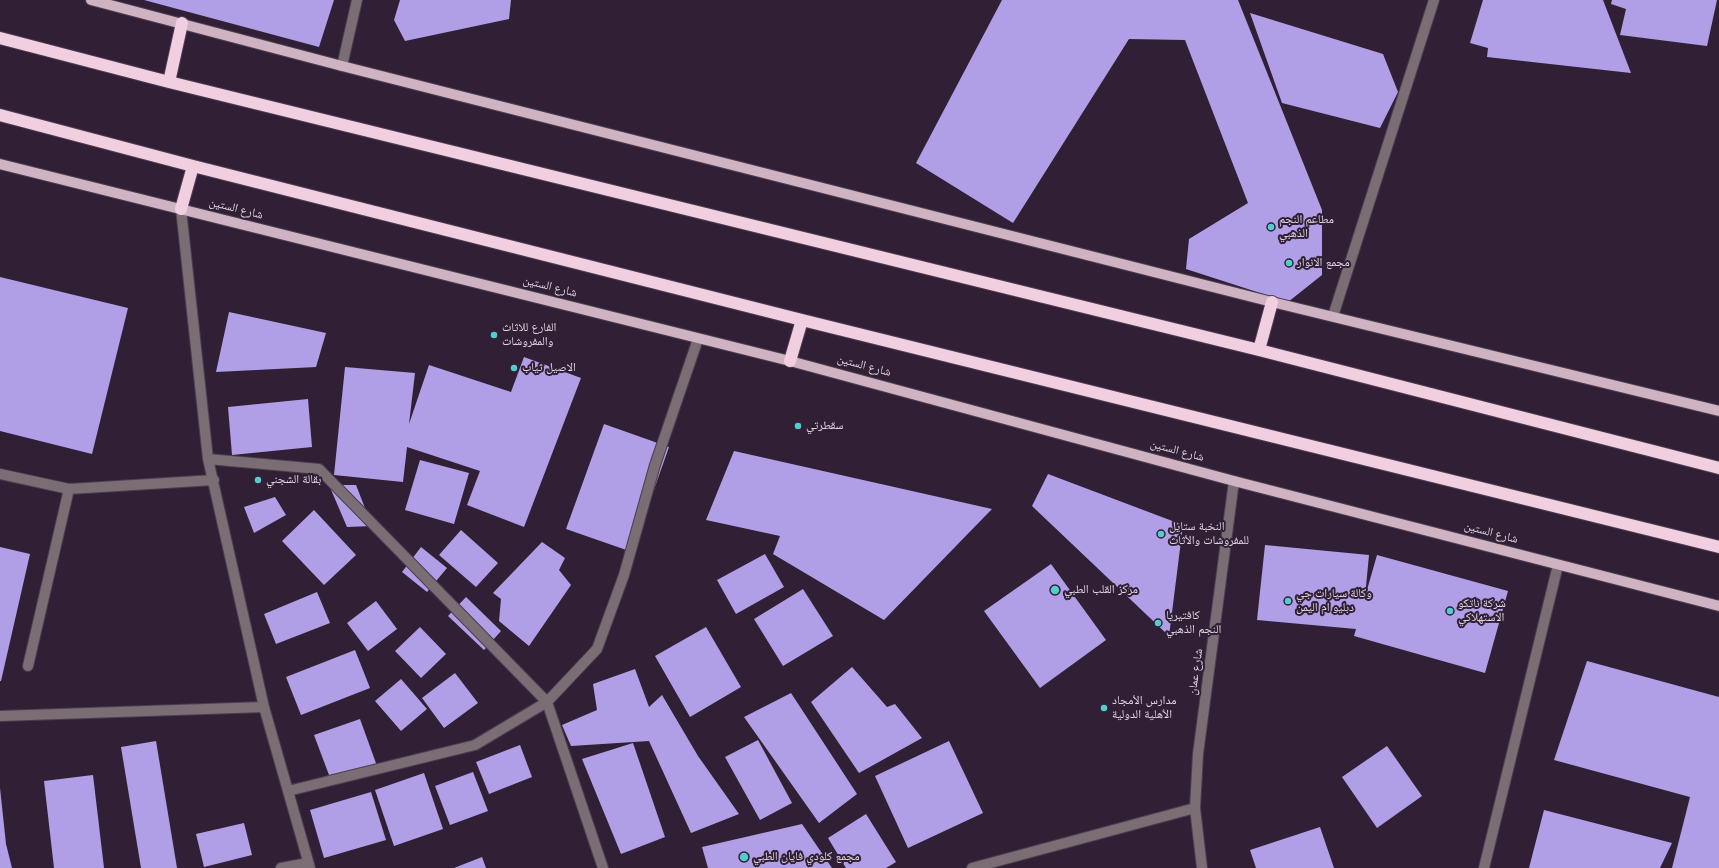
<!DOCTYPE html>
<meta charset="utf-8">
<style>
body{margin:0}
canvas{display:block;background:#312035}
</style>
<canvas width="1719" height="868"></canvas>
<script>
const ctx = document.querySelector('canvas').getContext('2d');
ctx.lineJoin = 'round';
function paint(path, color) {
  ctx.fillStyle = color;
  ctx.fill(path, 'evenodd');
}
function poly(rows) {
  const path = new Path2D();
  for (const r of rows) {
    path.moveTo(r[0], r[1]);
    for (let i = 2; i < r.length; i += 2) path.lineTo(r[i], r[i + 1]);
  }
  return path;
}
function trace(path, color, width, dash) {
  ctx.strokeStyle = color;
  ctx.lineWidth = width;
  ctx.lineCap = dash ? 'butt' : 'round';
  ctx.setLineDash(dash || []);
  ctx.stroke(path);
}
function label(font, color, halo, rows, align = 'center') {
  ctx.font = font + ' Poppins,"Noto Naskh Arabic",sans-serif';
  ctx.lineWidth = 4;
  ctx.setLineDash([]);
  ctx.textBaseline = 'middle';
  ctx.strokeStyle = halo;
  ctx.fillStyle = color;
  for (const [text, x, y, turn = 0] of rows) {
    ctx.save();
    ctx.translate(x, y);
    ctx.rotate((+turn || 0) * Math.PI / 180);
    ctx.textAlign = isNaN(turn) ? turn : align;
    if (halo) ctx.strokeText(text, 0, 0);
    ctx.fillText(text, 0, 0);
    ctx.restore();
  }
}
const building = poly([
 [144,0,334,0,319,47],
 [400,0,511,0,509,19,405,41,394,20],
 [1002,0,1238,0,1322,210,1322,275,1288,302,1186,269,1189,239,1248,203,1185,40,1129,39,1013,223,916,163],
 [1483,0,1603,0,1631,73,1487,57,1488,48,1470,43],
 [1612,0,1717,0,1707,46,1620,35,1626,9,1611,4],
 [1250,13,1383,54,1398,92,1380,128,1282,103],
 [0,277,128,308,92,454,0,431],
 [229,312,326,333,316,367,216,372],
 [524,357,581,378,524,527,467,505,480,471,407,447,403,482,334,475,345,367,415,373,409,424,429,365,511,392],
 [308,399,312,447,232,455,228,407],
 [604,424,669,447,632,552,566,529],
 [734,451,992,509,884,620,773,554,780,536,706,520],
 [420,460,469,473,454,524,405,510],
 [1048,474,1183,525,1169,636,1032,506],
 [329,485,356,485,372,526,347,527],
 [275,497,286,515,254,533,244,507],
 [314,510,356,555,324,585,282,541],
 [461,530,498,563,476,587,439,555],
 [542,542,565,558,559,570,571,585,529,646,499,621,501,599,493,593],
 [1265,545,1369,555,1365,597,1377,555,1508,591,1485,673,1354,636,1356,629,1257,620],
 [0,547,30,554,1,681,0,681],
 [421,547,447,568,427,592,402,572],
 [765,554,784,587,736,614,717,580],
 [1051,564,1106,640,1040,688,984,611],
 [803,589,833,636,783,666,754,619],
 [317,592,330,623,276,644,264,614],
 [466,597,501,631,484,650,448,616],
 [376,601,397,629,368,651,347,623],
 [420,627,446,654,421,678,395,651],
 [706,627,741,687,690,717,655,656],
 [355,650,370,688,301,715,286,677],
 [1587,661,1719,697,1719,868,1672,868,1690,797,1554,760],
 [852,667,887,707,895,704,922,738,859,773,811,702],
 [635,669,649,707,662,695,698,756,739,814,691,833,649,741,571,746,562,725,597,710,593,684],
 [455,673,478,703,444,728,422,698],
 [401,679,427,709,401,731,375,701],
 [791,693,857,794,819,823,744,717],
 [360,719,377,766,332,783,314,735],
 [758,740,792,803,760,820,725,757],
 [156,741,177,868,141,868,121,747],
 [949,741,983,813,908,848,875,776],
 [633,743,665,837,621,854,582,759],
 [520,745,532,777,489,794,476,762],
 [1387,746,1422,796,1377,828,1342,777],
 [473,772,488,811,450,825,435,786],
 [424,773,443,829,394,846,375,790],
 [93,775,104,868,54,868,44,781],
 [0,788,6,844,12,868,0,868],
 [371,792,386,840,324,858,310,810],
 [1544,810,1672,843,1660,868,1529,868],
 [866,814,896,862,886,868,846,868,828,838],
 [244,823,252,855,204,867,196,834],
 [802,824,832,868,708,868,702,847],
 [1320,827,1334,868,1256,868,1250,850],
 [482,857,486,868,454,868]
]);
const minor = poly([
 [342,66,357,0],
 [181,209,208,459,264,707,310,868],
 [1333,316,1434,0],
 [208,459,319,469,547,702,603,868],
 [0,474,69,489,214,480],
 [28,666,69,489],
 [0,716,264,707],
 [288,791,475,745,547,702,597,649,624,575,655,465,698,339],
 [281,868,308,863],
 [972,868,1195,808],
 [1202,868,1195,808,1198,754,1234,481],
 [1484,868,1558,565]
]);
const major = poly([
 [91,0,342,66,1272,302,1719,411],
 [0,164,790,361,1234,481,1719,606]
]);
const highway = poly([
 [0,38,169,82,1259,350,1719,468],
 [169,82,182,23],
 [0,115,193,166,802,320,1719,547],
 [181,209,193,166],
 [1259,350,1272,302],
 [790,361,802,320]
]);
const markers = [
 [1271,227,4,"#52cdce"],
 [1289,263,4,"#52cdce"],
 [494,335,4,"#52cdce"],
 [514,368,4,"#52cdce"],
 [798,426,4,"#52cdce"],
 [258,480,4,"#52cdce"],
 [1161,534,4,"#52cdce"],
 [1055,590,5,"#52cdce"],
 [1288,601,4,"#52cdce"],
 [1450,611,4,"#52cdce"],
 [1158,623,4,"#52cdce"],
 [1104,708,4,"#52cdce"],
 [744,857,5,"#52cdce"]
];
const streetNames = [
 ["شارع الستين",236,209,14],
 ["شارع الستين",550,287,14],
 ["شارع الستين",864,366,15],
 ["شارع الستين",1177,451,15],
 ["شارع الستين",1491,533,15],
 ["شارع عمان",1196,672,-82]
];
const poiNames = [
 ["مطاعم النجم",1279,220],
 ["الذهبي",1279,234],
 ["مجمع الانوار",1297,263],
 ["الفارع للاثاث",502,328],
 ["والمفروشات",502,342],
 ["الاصيل ثياب",522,368],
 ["سقطرتي",806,426],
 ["بقالة الشجني",266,480],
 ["النخبة ستايل",1169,527],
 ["للمفروشات والأثاث",1169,541],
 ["مركز القلب الطبي",1064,590],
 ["وكالة سيارات جي",1296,594],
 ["دبليو ام اليمن",1296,608],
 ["شركة ناتكو",1458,604],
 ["الاستهلاكي",1458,618],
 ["كافتيريا",1166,616],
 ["النجم الذهبي",1166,630],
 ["مدارس الأمجاد",1112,701],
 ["الأهلية الدولية",1112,715],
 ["مجمع كلودي فايان الطبي",753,857]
];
paint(building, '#b09fe7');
trace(minor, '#4d3d51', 12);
trace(major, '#4d3d51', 12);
trace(highway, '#4d3d51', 14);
trace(minor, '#7a6d74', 10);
trace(major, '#cfb3c2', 10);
trace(highway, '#f1cfe1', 12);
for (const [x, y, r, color] of markers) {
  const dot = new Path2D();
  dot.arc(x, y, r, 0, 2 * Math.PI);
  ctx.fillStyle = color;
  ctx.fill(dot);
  trace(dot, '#312035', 1.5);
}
label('12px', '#e0d5e3', '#312035', streetNames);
label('12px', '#e0d5e3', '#312035', poiNames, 'left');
</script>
